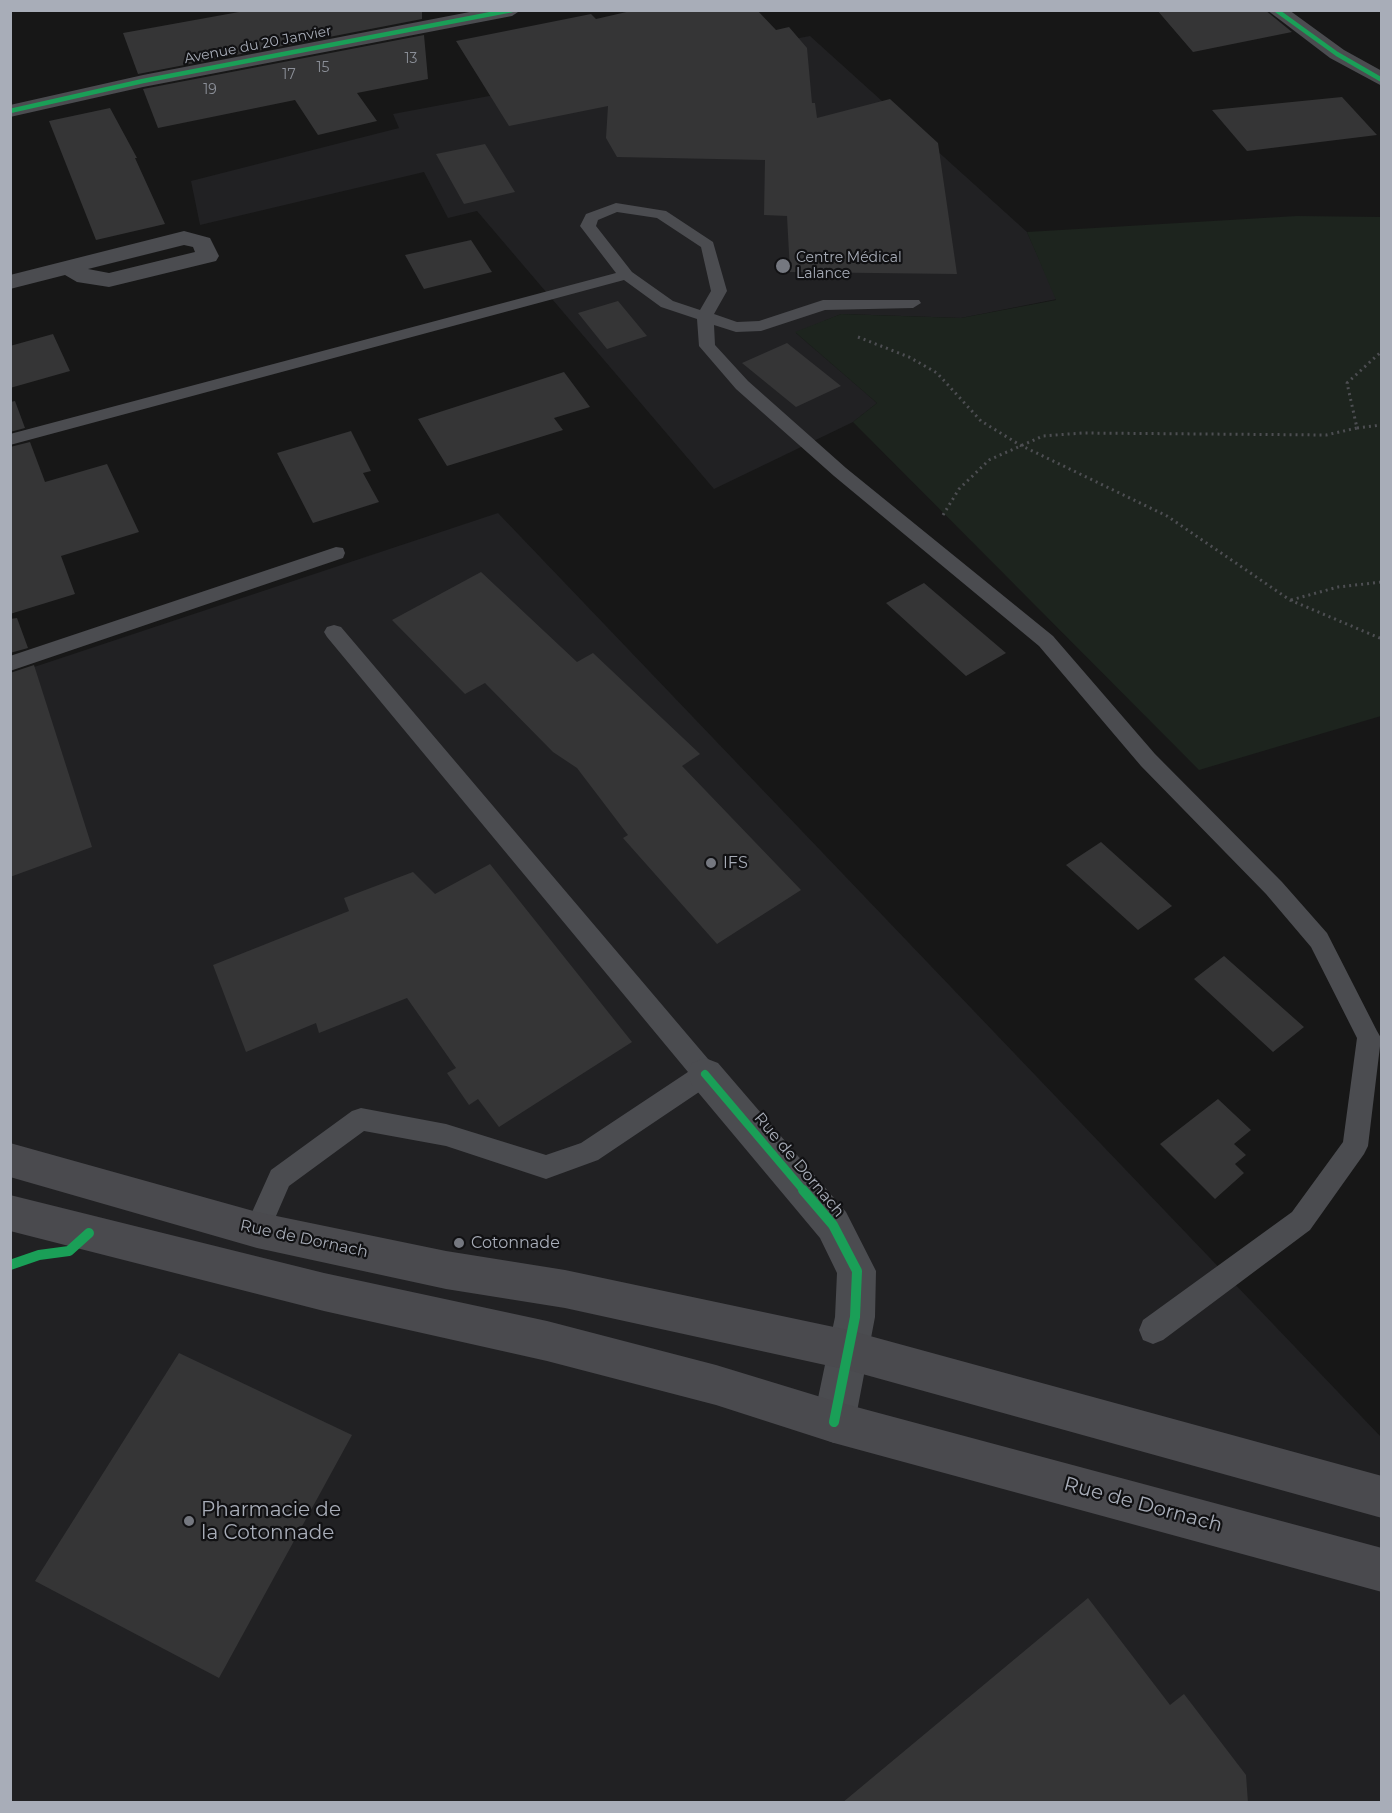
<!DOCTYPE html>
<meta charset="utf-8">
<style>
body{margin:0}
#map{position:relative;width:1392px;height:1813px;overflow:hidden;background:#171717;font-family:Montserrat,sans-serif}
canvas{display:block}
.frame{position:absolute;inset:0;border:12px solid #a8adb8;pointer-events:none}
</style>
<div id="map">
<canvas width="1392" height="1813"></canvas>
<div class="frame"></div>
</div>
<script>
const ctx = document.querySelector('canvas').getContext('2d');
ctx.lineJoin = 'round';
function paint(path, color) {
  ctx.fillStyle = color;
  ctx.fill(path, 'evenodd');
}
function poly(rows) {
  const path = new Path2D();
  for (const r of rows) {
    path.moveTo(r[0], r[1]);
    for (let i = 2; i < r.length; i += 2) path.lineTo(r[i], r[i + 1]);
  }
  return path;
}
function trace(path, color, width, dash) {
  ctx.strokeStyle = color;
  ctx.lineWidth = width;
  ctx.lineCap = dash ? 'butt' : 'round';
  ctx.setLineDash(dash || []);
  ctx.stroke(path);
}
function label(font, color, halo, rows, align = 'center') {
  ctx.font = font + ' Montserrat,sans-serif';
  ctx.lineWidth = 4.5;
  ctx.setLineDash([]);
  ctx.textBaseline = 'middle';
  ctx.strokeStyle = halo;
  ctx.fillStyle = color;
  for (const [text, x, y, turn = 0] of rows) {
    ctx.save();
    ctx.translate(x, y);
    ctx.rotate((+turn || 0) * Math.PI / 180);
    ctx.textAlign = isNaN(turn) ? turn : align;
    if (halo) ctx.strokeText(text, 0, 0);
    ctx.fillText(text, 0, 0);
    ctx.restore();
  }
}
const built = poly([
 [810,36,1027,232,1057,299,961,318,841,314,796,333,877,403,853,422,714,489,477,211,448,218,424,172,200,225,191,181,399,128,393,114],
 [498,513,1381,1437,1381,1802,11,1802,10,675]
]);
const green = poly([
 [1297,216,1381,217,1381,716,1199,770,853,422,877,403,795,332,841,314,961,318,1056,300,1027,232]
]);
const building = poly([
 [250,10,422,10,422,19,138,74,123,33],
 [635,10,757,10,776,30,789,27,807,48,812,103,815,103,817,118,890,99,938,143,957,274,790,272,787,216,764,215,765,160,617,157,606,138,608,106,509,126,456,41,591,14,596,19],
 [1157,10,1265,10,1292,32,1193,52],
 [424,35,428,79,357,93,377,121,318,135,295,100,158,128,143,89],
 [1342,97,1377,135,1247,151,1212,110],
 [110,108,137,158,135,158,165,224,96,240,49,121],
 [485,144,515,192,464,204,436,154],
 [471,240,492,272,424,289,405,255],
 [618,301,647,336,607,349,578,313],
 [53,334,70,371,10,388,10,346],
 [787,343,841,386,796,407,742,363],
 [564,372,590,407,554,418,563,430,447,466,418,419],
 [15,401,25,428,10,432,10,402],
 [351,431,371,471,363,473,379,502,313,523,277,453],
 [30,442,45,482,107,464,139,532,61,556,75,594,10,614,10,447],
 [481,572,577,662,593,653,700,754,682,766,801,890,717,944,623,838,628,835,577,768,553,752,485,683,465,694,392,620],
 [924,583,1006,653,966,676,886,603],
 [17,618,28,648,10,653,10,619],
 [34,665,92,847,10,877,10,673],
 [1101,842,1172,906,1138,930,1066,865],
 [490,864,632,1042,499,1127,478,1099,469,1105,447,1073,456,1068,407,998,319,1033,316,1023,246,1052,213,965,349,911,344,898,413,872,435,894],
 [1224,956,1304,1027,1273,1052,1194,979],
 [1218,1099,1251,1130,1234,1144,1246,1155,1235,1164,1244,1173,1215,1199,1160,1144],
 [179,1353,352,1435,219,1678,35,1581],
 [1088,1598,1170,1705,1184,1694,1246,1775,1248,1803,842,1803]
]);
const path = poly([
 [858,337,909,357,937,373,981,421,1020,445,1167,516,1290,600,1382,639],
 [1357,428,1382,425],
 [943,515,959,489,989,460,1043,436,1082,433,1326,435,1357,428,1347,383,1382,351],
 [1291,600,1338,587,1382,582]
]);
const lane = poly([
 [616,203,666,211,713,242,727,291,714,314,737,322,759,321,823,300,919,300,921,303,913,308,825,310,761,331,736,332,714,325,715,345,748,381,846,468,1053,636,1155,754,1282,882,1327,933,1377,1031,1381,1038,1368,1146,1364,1154,1310,1230,1163,1340,1153,1344,1143,1340,1139,1330,1143,1320,1292,1212,1343,1142,1357,1038,1311,947,1266,894,1141,766,1039,646,834,476,736,389,699,346,697,319,661,307,624,280,10,445,10,434,616,273,580,226,586,214,616,203],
 [617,212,657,218,701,247,711,291,700,310,673,301,632,272,596,226,598,220,617,212],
 [336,547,343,548,345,553,343,558,10,671,10,656,336,547],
 [334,625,341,627,714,1066,717,1074,714,1082,598,1160,546,1179,446,1146,364,1131,289,1186,266,1239,257,1242,248,1239,244,1230,271,1170,352,1111,361,1108,446,1124,546,1155,581,1143,688,1072,327,637,324,632,327,627,334,625]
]);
const street = poly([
 [480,10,521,10,512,16,143,87,10,117,10,105,143,75,480,10],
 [1267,10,1289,10,1344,50,1382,71,1382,86,1330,58,1267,10],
 [184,231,210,238,219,256,216,261,109,287,77,282,65,275,10,289,10,275,184,231],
 [184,245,193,247,195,252,109,273,88,269,184,245],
 [705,1058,718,1063,846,1212,876,1271,875,1317,855,1422,849,1437,834,1443,819,1437,813,1422,835,1317,837,1273,820,1238,692,1085,687,1074,692,1063,705,1058]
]);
const secondary = poly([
 [10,1143,257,1212,446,1251,565,1270,848,1330,1382,1476,1382,1518,848,1370,565,1308,446,1289,257,1248,10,1177,10,1143],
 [10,1195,324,1273,547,1321,716,1365,834,1401,1382,1548,1382,1592,834,1443,716,1405,547,1361,324,1311,10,1231,10,1195]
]);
const cyclewayFar2 = poly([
 [1276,10,1337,54,1382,80],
 [10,111,143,81,512,10]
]);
const cyclewayFar1 = poly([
 [705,1074,804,1191]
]);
const cycleway = poly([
 [803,1190,833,1225,857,1271,855,1317,834,1422],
 [10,1265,39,1255,69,1251,89,1233]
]);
const markers = [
 [783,266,8,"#757880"],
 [711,863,6,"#757880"],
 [459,1243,6,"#757880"],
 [189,1521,6,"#757880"]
];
const farStreetnames = [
 ["Avenue du 20 Janvier",258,45,-11]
];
const numberNames = [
 ["13",411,59],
 ["15",323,68],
 ["17",289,75],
 ["19",210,90]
];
const farPoinames = [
 ["Centre Médical",796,258],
 ["Lalance",796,274]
];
const poiNames = [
 ["IFS",723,863],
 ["Cotonnade",471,1243]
];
const streetNames = [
 ["Rue de Dornach",799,1165,50],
 ["Rue de Dornach",304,1239,12]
];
const nearStreetnames = [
 ["Rue de Dornach",1143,1505,15]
];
const nearPoinames = [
 ["Pharmacie de",201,1510],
 ["la Cotonnade",201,1533]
];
paint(built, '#212123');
paint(green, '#1d241e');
paint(building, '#353536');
trace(path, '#4d4e52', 3, [2, 4]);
paint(lane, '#4b4c50');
paint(street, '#4b4c50');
paint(secondary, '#4a4a4e');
trace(cyclewayFar2, '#1a9f57', 4.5);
trace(cyclewayFar1, '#1a9f57', 8);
trace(cycleway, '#1a9f57', 10);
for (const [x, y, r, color] of markers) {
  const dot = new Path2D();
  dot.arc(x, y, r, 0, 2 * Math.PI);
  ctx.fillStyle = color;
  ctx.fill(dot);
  trace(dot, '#111113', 2);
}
label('14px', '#a8adb8', '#111113', farStreetnames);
label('14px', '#8b8f98', null, numberNames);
label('14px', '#a8adb8', '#111113', farPoinames, 'left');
label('16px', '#a8adb8', '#111113', poiNames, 'left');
label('16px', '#a8adb8', '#111113', streetNames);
label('20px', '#a8adb8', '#111113', nearStreetnames);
label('20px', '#a8adb8', '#111113', nearPoinames, 'left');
</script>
